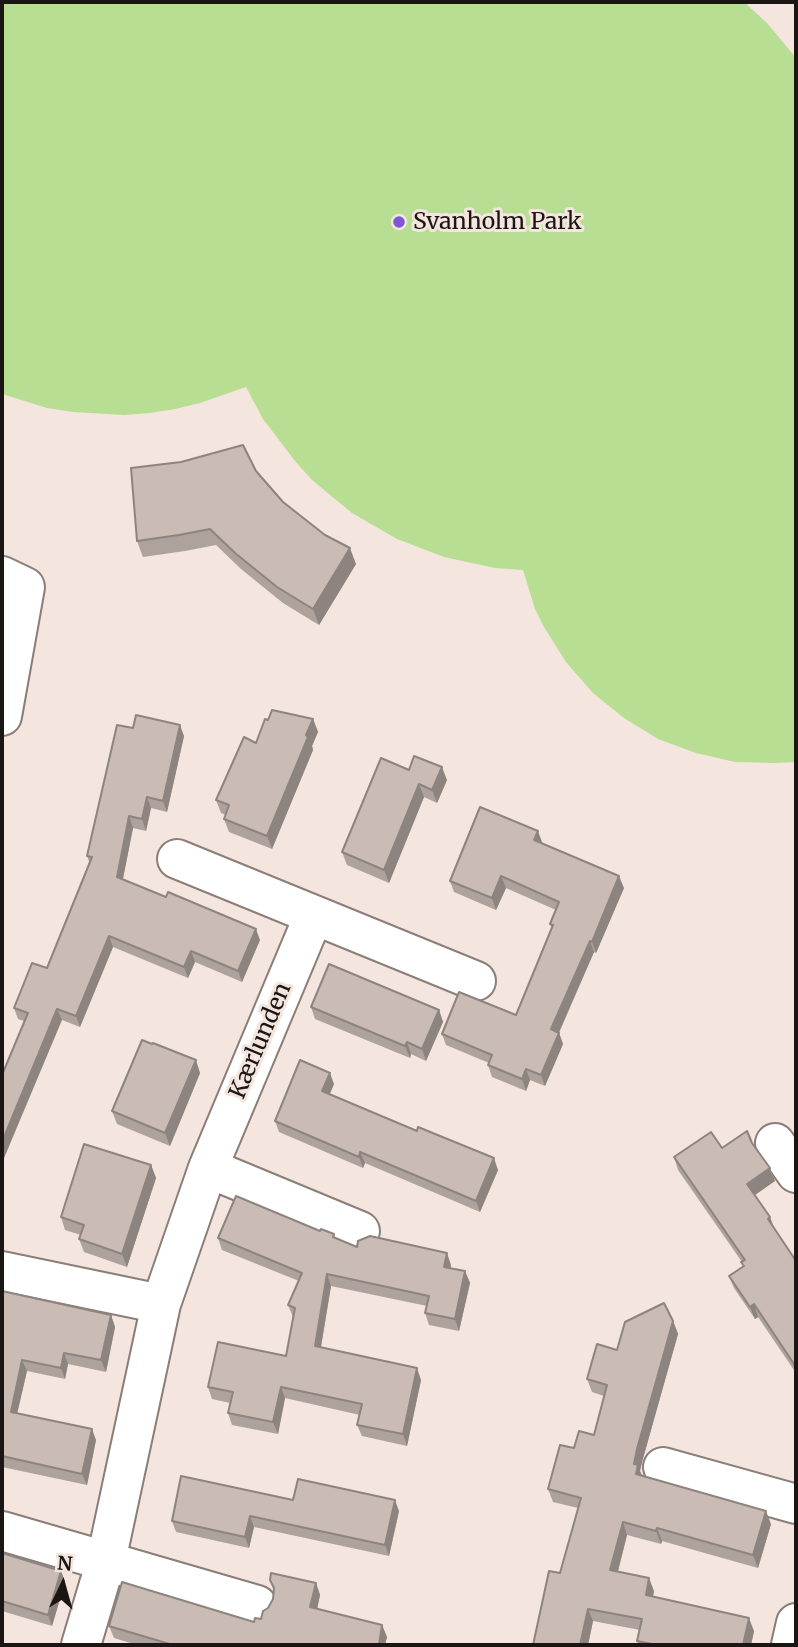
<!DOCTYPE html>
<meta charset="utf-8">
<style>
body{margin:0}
#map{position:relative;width:798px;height:1647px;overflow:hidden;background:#f4e5de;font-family:Merriweather,serif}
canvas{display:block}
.frame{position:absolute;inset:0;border:4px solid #1b1614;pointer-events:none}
.north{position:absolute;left:28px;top:1549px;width:70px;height:70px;-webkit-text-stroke:5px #f4e5de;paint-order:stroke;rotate:5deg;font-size:19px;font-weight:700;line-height:28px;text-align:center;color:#1b1614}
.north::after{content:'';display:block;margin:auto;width:24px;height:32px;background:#1b1614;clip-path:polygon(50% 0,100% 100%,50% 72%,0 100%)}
</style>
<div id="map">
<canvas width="798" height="1647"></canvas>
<div class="frame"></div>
<div class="north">N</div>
</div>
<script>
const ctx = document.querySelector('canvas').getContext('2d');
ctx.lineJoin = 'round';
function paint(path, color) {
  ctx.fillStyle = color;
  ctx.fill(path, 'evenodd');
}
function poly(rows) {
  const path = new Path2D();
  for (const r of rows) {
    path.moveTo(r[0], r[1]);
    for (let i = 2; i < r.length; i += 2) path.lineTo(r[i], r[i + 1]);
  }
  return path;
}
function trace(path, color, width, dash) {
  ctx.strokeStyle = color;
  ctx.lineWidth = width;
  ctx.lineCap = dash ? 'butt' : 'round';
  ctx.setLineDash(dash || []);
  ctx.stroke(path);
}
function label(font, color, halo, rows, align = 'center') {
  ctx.font = font + ' Merriweather,serif';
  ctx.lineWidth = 6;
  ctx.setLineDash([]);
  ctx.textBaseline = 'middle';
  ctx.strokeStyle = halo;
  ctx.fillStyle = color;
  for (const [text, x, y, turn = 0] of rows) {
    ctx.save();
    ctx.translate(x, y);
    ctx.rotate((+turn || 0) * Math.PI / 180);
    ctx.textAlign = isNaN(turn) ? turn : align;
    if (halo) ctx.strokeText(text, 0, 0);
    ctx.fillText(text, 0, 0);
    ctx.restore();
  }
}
const green = poly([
 [2,2,744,2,767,23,796,58,796,762,775,763,735,762,696,753,658,739,624,718,593,693,566,662,544,627,535,609,523,570,495,568,444,557,397,539,352,513,312,480,295,461,263,419,246,387,200,403,175,409,150,413,124,415,73,412,47,408,2,394]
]);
const minor = poly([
 [2,576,25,587,2,716],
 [177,859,476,981],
 [775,1143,796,1173],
 [208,1168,360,1231],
 [2,1271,161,1304],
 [663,1467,796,1504],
 [2,1531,257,1605],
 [81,1645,106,1561,161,1304,208,1168,314,915],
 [791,1645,796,1623]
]);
const wall = poly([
 [256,471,283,502,356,564,319,625,283,603,241,569,216,545,185,551,143,557,137,541],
 [313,719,318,732,312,746,313,750,272,849,229,832,224,819,226,815,221,813,216,800,256,743,268,720],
 [133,728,184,736,167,812,151,808,146,831,133,828,123,879,260,940,242,982,195,962,188,978,113,947,80,1027,62,1020,24,1021,18,1019,14,1008,47,968,90,864,87,856],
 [409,770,447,780,437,803,424,797,389,883,347,865,342,852],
 [542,842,542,843,624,888,596,953,594,952,559,1033,563,1044,545,1086,530,1080,526,1091,492,1077,488,1065,489,1063,446,1045,442,1034,516,1015,552,929,550,924,556,910,506,888,496,910,454,892,450,881],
 [311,1007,439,1010,443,1022,426,1061,411,1054,410,1058,315,1019],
 [152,1044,200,1073,170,1146,117,1124,112,1111],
 [334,1084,330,1094,498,1170,480,1212,365,1163,363,1168,279,1132,275,1121],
 [752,1143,770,1168,775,1181,755,1195,775,1230,796,1261,796,1373,758,1317,755,1319,734,1288,729,1276,743,1266,742,1262,678,1170,674,1157],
 [151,1165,156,1178,127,1267,84,1252,79,1239,81,1235,65,1230,61,1217],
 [320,1231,334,1234,335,1237,357,1247,451,1265,451,1268,465,1271,470,1283,459,1331,429,1325,425,1313,427,1306,331,1286,321,1347,421,1380,407,1446,362,1436,357,1425,360,1415,285,1398,278,1434,232,1425,228,1413,230,1403,212,1399,208,1387,286,1356,293,1317,288,1305,299,1281,222,1250,218,1238],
 [2,1291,111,1315,115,1327,106,1372,68,1364,65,1379,27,1371,17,1413,96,1440,87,1485,2,1467],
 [673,1321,678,1334,642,1462,640,1471,642,1476,771,1524,758,1568,662,1541,661,1544,627,1535,618,1571,654,1591,653,1597,754,1631,751,1645,639,1645,637,1641,640,1630,593,1621,588,1645,533,1645,560,1573,578,1508,553,1502,548,1489,574,1448,594,1435,604,1396,592,1392,587,1379,617,1350],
 [293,1500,399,1511,389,1556,254,1527,249,1548,176,1532,172,1521],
 [2,1553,61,1571,65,1582,52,1626,2,1611],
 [270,1580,316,1583,320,1595,317,1609,382,1625,387,1637,385,1645,137,1645,114,1638,109,1626,254,1622,261,1619,273,1599,274,1591]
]);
const shadedWall = poly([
 [350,548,356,564,319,625,313,609],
 [313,719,318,732,312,746,313,750,272,849,267,836],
 [180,725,184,736,167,812,163,801],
 [442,767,447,780,437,803,432,790],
 [419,784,424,797,389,883,384,870],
 [147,797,151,808,146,831,142,819],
 [129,816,133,828,121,888,117,877],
 [538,831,542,842,538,852,534,840],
 [501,876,506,888,496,910,492,898],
 [619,876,624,888,596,953,592,942],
 [256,929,260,940,242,982,238,971],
 [109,936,113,947,80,1027,76,1016],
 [590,941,594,952,555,1041,551,1029],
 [191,951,195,962,188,978,184,967],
 [57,1009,62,1020,2,1163,2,1142],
 [439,1010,443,1022,426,1061,422,1049],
 [559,1033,563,1044,545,1086,541,1075],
 [407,1042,411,1054,410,1058,405,1046],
 [196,1060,200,1073,170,1146,165,1133],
 [526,1069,530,1080,526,1091,522,1079],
 [330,1073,334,1084,326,1102,322,1091],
 [360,1152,365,1163,363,1168,359,1157],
 [494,1158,498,1170,480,1212,476,1201],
 [151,1165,156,1178,127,1267,122,1254],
 [770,1168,775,1181,752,1197,747,1184],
 [770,1217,775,1230,768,1219],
 [447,1253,451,1265,448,1278,444,1267],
 [465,1271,470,1283,459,1331,455,1319],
 [327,1274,331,1286,319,1358,315,1346],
 [754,1304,758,1317,755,1319,750,1307],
 [111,1315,115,1327,106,1372,101,1360],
 [673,1321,678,1334,642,1462,640,1471,643,1478,636,1474,634,1464,637,1449],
 [64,1353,68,1364,65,1379,61,1368],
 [22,1360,27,1371,15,1423,11,1412],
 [417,1368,421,1380,407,1446,403,1434],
 [281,1387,285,1398,278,1434,273,1422],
 [92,1429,96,1440,87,1485,82,1474],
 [395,1500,399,1511,389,1556,385,1545],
 [766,1511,771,1524,758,1568,753,1555],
 [250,1516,254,1527,249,1548,245,1537],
 [623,1522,627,1535,615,1583,610,1570],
 [657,1528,662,1541,661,1544,656,1531],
 [61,1571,65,1582,52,1626,48,1615],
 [649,1578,654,1591,650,1608,646,1595],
 [316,1583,320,1595,315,1619,310,1607],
 [588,1609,593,1621,588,1645,580,1645],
 [749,1618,754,1631,751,1645,743,1645],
 [382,1625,387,1637,385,1645,379,1645]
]);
const building = poly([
 [243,445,256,471,283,502,325,535,350,548,313,609,277,587,235,553,210,529,179,535,137,541,131,468,181,462,243,445],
 [272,710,313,719,306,735,308,737,267,836,224,819,229,805,216,800,244,737,256,743,265,719,268,720,272,710],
 [136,715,180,725,163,801,147,797,142,819,129,816,117,877,166,897,168,892,256,929,238,971,191,951,184,967,109,936,76,1016,57,1009,2,1142,2,1075,28,1013,14,1008,32,963,47,968,92,857,87,856,117,725,133,728,136,715],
 [414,756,442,767,432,790,419,784,384,870,342,852,381,758,409,770,414,756],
 [480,807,538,831,534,840,619,876,592,942,590,941,551,1029,559,1033,541,1075,526,1069,522,1079,488,1065,492,1055,442,1034,459,992,516,1015,553,925,550,924,559,902,501,876,492,898,450,881,480,807],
 [329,964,439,1010,422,1049,407,1042,405,1046,311,1007,329,964],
 [142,1040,152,1044,153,1043,196,1060,165,1133,112,1111,142,1040],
 [300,1060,330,1073,322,1091,417,1131,418,1127,494,1158,476,1201,360,1152,359,1157,275,1121,300,1060],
 [747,1131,752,1143,770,1168,747,1184,770,1217,768,1219,796,1261,796,1367,754,1304,750,1307,729,1276,744,1266,741,1262,745,1260,674,1157,711,1132,722,1148,747,1131],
 [84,1144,151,1165,122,1254,79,1239,84,1225,61,1217,84,1144],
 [236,1196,320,1231,321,1229,334,1234,333,1237,357,1247,358,1241,370,1236,447,1253,444,1267,465,1271,455,1319,425,1313,429,1296,327,1274,315,1346,417,1368,403,1434,357,1425,362,1404,281,1387,273,1422,228,1413,233,1392,208,1387,218,1342,286,1356,295,1308,288,1305,302,1273,218,1238,236,1196],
 [2,1291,111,1315,101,1360,64,1353,61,1368,22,1360,11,1412,92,1429,82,1474,2,1456,2,1291],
 [664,1303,673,1321,637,1449,634,1464,638,1465,636,1474,766,1511,753,1555,657,1528,656,1531,623,1522,610,1570,649,1578,646,1595,749,1618,743,1645,657,1645,637,1641,642,1619,588,1609,580,1645,533,1645,549,1571,560,1573,581,1498,548,1489,560,1445,574,1448,579,1431,594,1435,607,1385,587,1379,597,1344,617,1350,625,1322,664,1303],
 [181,1476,293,1500,298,1479,395,1500,385,1545,250,1516,245,1537,172,1521,181,1476],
 [2,1553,61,1571,48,1615,2,1601,2,1553],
 [271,1573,316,1583,310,1607,382,1625,379,1645,173,1645,109,1626,122,1582,254,1622,255,1618,261,1619,263,1611,268,1608,273,1599,274,1588,270,1580,271,1573]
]);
const markers = [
 [399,222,7,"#7c58d2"]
];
const poiNames = [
 ["Svanholm Park",413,222]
];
const streetNames = [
 ["Kærlunden",261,1041,-67]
];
paint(green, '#b7de92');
trace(minor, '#8b7d77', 42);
trace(minor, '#fff', 38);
paint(wall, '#aea29c');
paint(shadedWall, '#8d847f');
paint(building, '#cabcb5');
trace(building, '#8d847f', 2);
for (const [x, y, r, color] of markers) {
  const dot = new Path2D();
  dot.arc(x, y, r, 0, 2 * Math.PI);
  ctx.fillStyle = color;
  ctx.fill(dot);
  trace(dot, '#f4e5de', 2.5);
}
label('23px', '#1b1614', '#f4e5de', poiNames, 'left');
label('23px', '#1b1614', '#f4e5de', streetNames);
</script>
